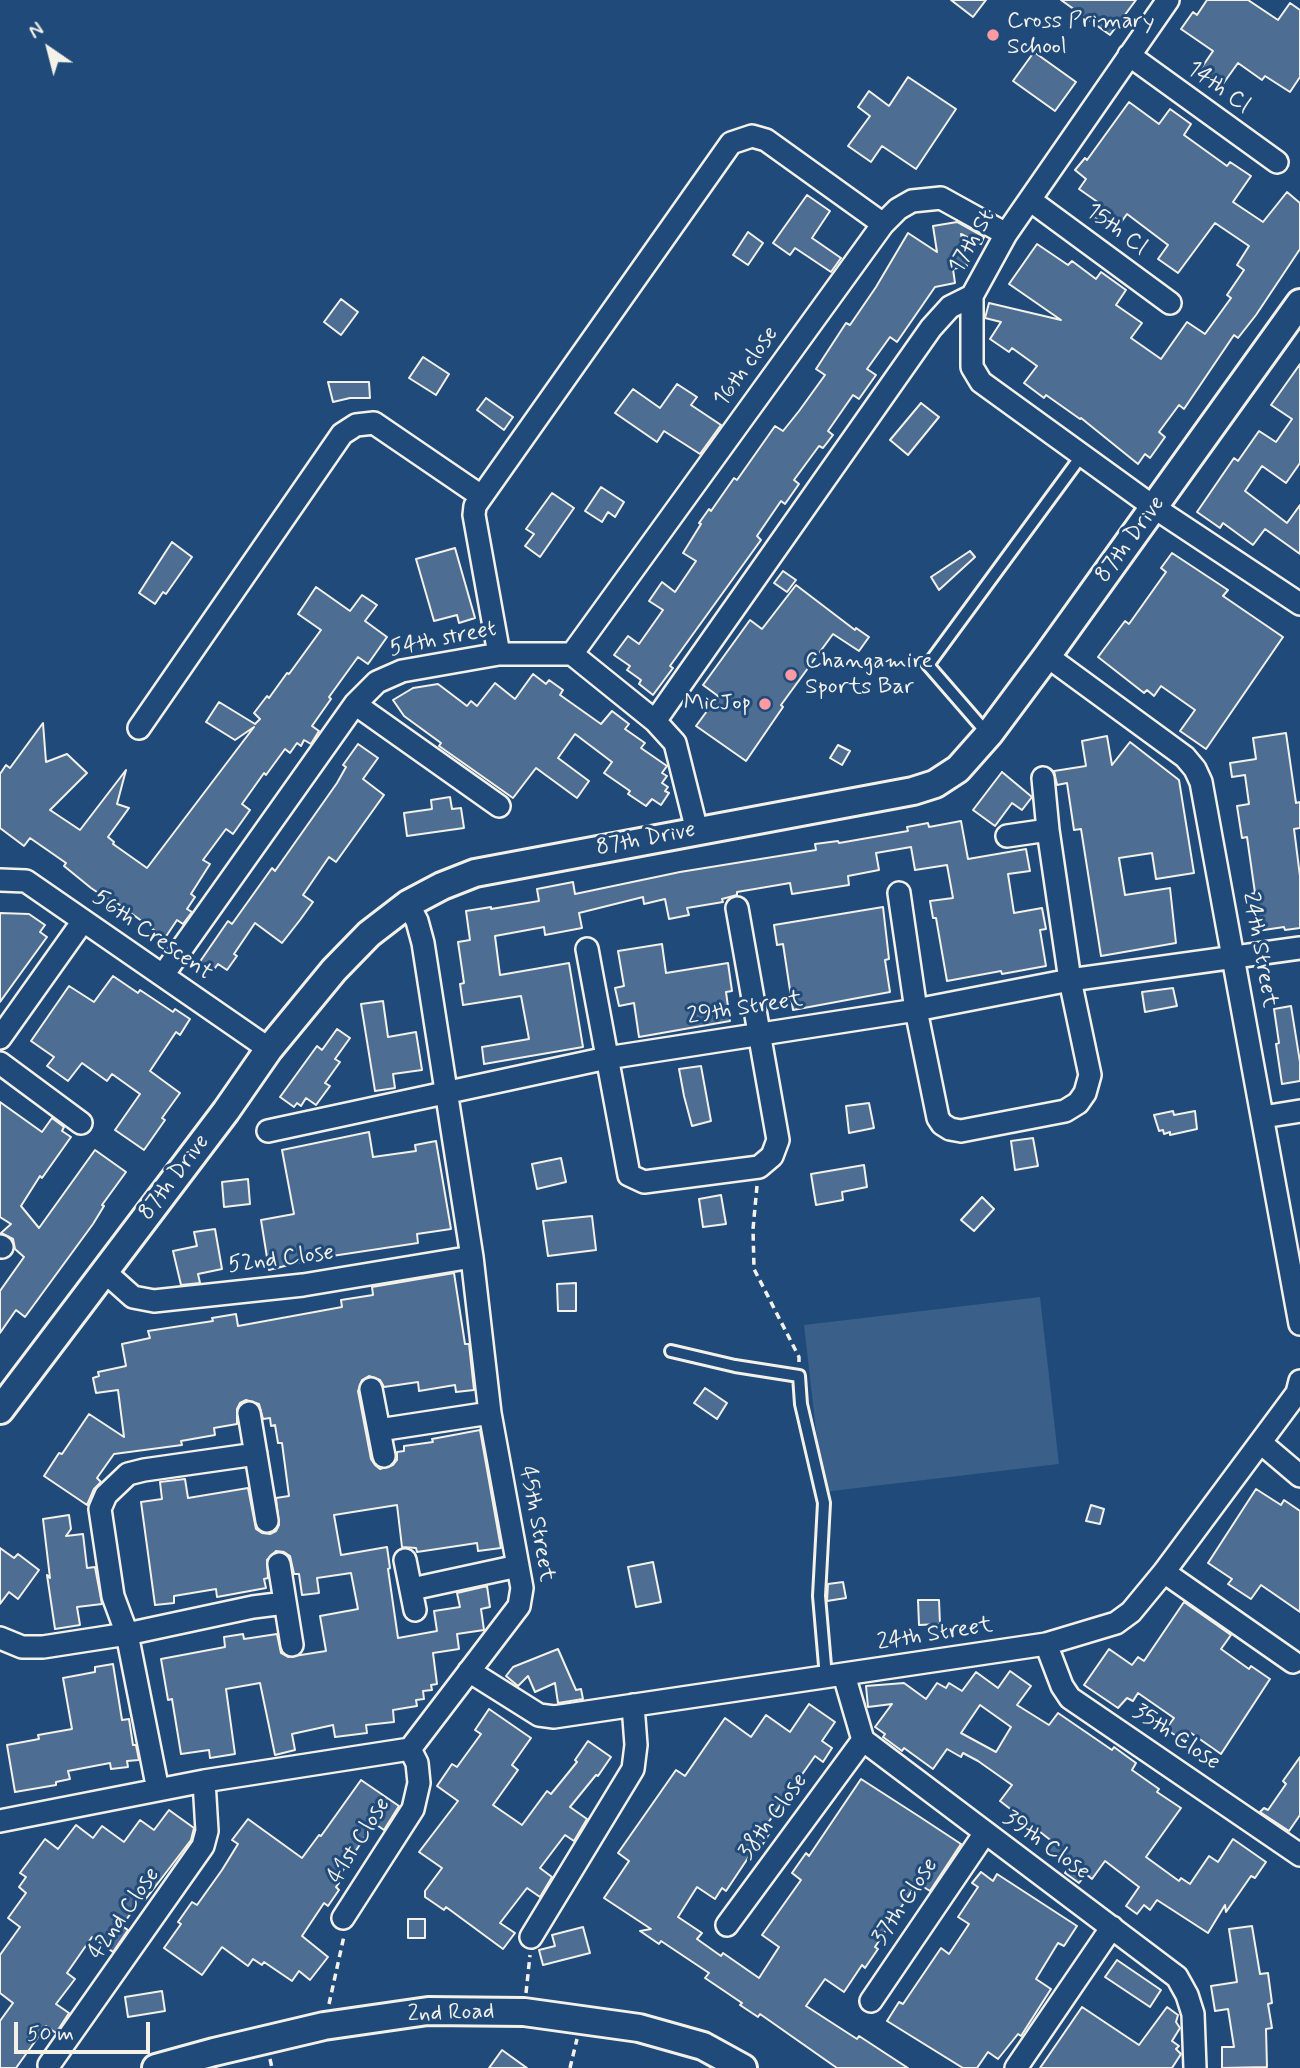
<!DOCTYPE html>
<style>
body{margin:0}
#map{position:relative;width:1300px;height:2068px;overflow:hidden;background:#1f4a7a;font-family:Mynerve,sans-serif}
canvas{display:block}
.north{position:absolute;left:14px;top:14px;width:70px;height:70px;-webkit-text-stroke:5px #1f4a7a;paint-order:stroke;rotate:325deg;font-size:19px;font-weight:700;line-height:28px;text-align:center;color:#f4f1e8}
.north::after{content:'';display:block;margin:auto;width:24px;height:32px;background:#f4f1e8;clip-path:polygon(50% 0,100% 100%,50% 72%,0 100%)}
.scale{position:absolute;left:14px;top:2022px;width:136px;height:32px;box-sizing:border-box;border:4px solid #f4f1e8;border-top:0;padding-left:9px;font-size:21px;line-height:24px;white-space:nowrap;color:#f4f1e8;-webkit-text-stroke:5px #1f4a7a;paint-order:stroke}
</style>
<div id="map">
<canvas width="1300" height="2068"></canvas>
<div class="north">N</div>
<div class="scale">50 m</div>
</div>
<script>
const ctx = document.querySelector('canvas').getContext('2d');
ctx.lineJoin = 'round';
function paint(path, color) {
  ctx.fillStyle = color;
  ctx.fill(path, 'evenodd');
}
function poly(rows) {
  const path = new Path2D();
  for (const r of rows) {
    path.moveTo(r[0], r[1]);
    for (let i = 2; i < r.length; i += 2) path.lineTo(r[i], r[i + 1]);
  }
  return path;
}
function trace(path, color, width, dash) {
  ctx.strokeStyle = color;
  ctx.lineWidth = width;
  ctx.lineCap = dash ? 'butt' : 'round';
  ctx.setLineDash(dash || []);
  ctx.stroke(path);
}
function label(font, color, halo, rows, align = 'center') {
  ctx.font = font + ' Mynerve,sans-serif';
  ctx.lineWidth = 6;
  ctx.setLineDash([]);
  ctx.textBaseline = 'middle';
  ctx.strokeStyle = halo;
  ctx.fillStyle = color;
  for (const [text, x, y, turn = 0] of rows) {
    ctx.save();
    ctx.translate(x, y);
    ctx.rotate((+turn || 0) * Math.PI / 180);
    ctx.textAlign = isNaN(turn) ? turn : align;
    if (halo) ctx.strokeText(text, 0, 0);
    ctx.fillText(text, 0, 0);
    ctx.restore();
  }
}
const green = poly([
 [1040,1297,1059,1464,823,1492,804,1325]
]);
const building = poly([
 [951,0,986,0,973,17,951,0],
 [1061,0,1136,0,1110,35,1061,0],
 [1207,0,1248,0,1278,20,1290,3,1300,10,1300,77,1290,92,1265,76,1262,80,1238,63,1220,88,1198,73,1213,51,1181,29,1193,12,1197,15,1207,0],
 [1034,52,1076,82,1055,111,1013,81,1034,52],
 [908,77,956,109,916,169,882,146,871,162,848,146,870,116,858,107,869,91,889,106,908,77],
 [1129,102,1159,124,1170,109,1191,124,1184,135,1227,166,1230,162,1251,176,1233,202,1263,222,1287,192,1300,203,1300,249,1256,315,1238,338,1234,335,1184,409,1179,405,1159,432,1165,437,1150,458,1145,454,1138,464,1081,418,1080,419,1046,395,1044,398,1024,383,1037,366,1012,348,1009,352,990,339,1001,322,985,318,989,303,1061,320,1009,284,1037,244,1068,265,1072,261,1096,279,1101,272,1126,290,1116,305,1142,323,1131,338,1161,359,1187,322,1205,334,1231,298,1227,295,1244,270,1237,265,1249,246,1215,223,1178,273,1158,259,1168,245,1127,214,1114,232,1091,215,1099,203,1079,189,1086,179,1075,170,1085,158,1087,160,1129,102],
 [807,195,830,211,812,238,841,258,831,272,795,248,790,255,773,243,807,195],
 [957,222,984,237,981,244,961,234,967,266,953,269,955,283,935,287,897,342,890,337,867,369,876,375,859,399,853,395,828,431,833,435,823,448,819,446,794,480,799,484,785,504,781,501,757,536,761,540,670,666,673,668,653,695,639,684,641,680,627,670,630,666,614,655,628,636,639,644,663,610,649,601,662,582,675,592,696,561,683,553,701,524,699,523,709,509,711,511,734,478,737,480,775,426,783,431,799,411,825,375,816,369,846,323,850,325,876,287,908,233,937,252,933,226,957,222],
 [748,232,763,243,748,265,733,255,748,232],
 [341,299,358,312,341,335,324,322,341,299],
 [423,357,449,374,436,395,409,378,423,357],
 [1300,364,1300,463,1286,483,1262,466,1245,491,1287,523,1300,505,1300,554,1265,529,1253,545,1223,523,1220,528,1197,512,1234,458,1238,461,1259,431,1276,442,1292,419,1271,405,1300,364],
 [328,382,369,382,370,398,350,398,333,402,328,382],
 [677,384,697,397,691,405,721,425,700,454,664,431,657,442,615,413,633,389,660,408,677,384],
 [486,398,513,417,504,430,477,410,486,398],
 [921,403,939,417,908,455,890,440,921,403],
 [601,487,624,502,615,517,608,512,602,522,585,511,601,487],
 [552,493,574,508,540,557,525,546,534,534,526,529,552,493],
 [172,542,192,557,166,594,163,592,155,604,139,593,172,542],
 [455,548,475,618,459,623,457,615,434,621,416,559,455,548],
 [970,551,975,557,939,590,931,577,970,551],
 [1172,553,1228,590,1223,596,1283,637,1206,749,1180,731,1195,710,1161,686,1154,696,1147,690,1144,693,1098,657,1125,621,1129,624,1166,572,1161,568,1172,553],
 [783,571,796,580,787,592,774,583,783,571],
 [796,585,855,630,856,628,869,637,859,651,833,634,781,705,783,707,746,761,696,726,718,696,703,685,750,620,762,629,796,585],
 [316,587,350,611,362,595,377,605,365,621,387,637,368,664,358,657,329,697,331,699,312,726,319,731,311,744,304,740,301,746,297,743,290,753,285,749,266,775,264,773,242,804,250,810,233,834,226,829,203,860,210,864,191,894,195,897,187,909,192,912,183,924,177,920,165,938,113,900,112,902,91,888,64,866,66,863,30,838,24,846,0,828,0,774,6,765,10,768,43,723,46,762,67,754,87,773,50,810,80,830,126,770,117,804,129,808,108,837,114,842,113,844,147,868,254,727,235,740,206,722,219,702,255,724,260,719,254,713,267,696,269,698,287,673,289,674,321,630,298,614,316,587],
 [533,674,546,684,549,680,563,690,560,695,601,724,612,711,629,724,625,729,645,743,641,748,667,766,662,773,667,776,662,783,668,787,665,791,669,793,661,805,652,799,646,806,628,794,630,791,604,773,612,762,575,734,558,758,589,781,577,798,536,768,513,798,439,746,441,743,404,716,393,700,413,688,438,684,467,706,471,701,477,706,495,683,515,699,533,674],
 [1286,733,1296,803,1300,802,1300,828,1294,829,1300,876,1300,928,1285,930,1284,927,1257,931,1251,894,1255,893,1247,837,1242,838,1237,806,1249,804,1245,775,1232,777,1230,763,1256,759,1253,738,1286,733],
 [1107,736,1112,765,1130,742,1179,780,1194,873,1156,879,1152,853,1119,858,1125,895,1170,888,1176,943,1101,956,1081,829,1074,830,1067,783,1057,785,1054,771,1086,766,1082,741,1107,736],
 [358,744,378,758,363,779,384,795,336,862,329,857,303,895,313,902,300,920,282,943,255,923,234,954,237,956,227,970,218,964,212,972,199,963,228,921,232,924,272,868,275,871,337,783,346,767,343,765,358,744],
 [838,745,850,751,842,765,830,758,838,745],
 [1002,772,1032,797,1022,810,1012,803,995,826,973,810,1002,772],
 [450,797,452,809,461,808,464,828,407,836,404,813,432,809,431,800,450,797],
 [961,821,968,859,1026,849,1030,871,1008,874,1014,913,1042,908,1046,929,1040,930,1046,966,1002,974,1001,971,947,981,936,918,933,918,930,901,953,898,947,865,915,870,911,847,876,853,879,870,848,876,849,885,792,894,790,883,737,892,737,895,722,899,723,902,687,908,689,915,669,919,665,899,644,904,643,897,579,913,582,928,545,935,544,927,495,936,500,975,569,963,583,1047,484,1064,482,1047,529,1039,521,996,463,1005,460,984,464,983,458,942,470,940,466,911,491,907,491,909,539,901,537,889,573,882,575,894,680,872,816,850,815,844,838,841,839,843,908,831,907,827,928,823,929,827,961,821],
 [883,907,889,959,885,960,890,992,793,1010,783,944,777,945,774,925,883,907],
 [0,913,29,914,45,925,40,932,47,937,0,1002,0,913],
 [662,944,666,973,728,963,732,991,726,992,730,1021,639,1037,634,1003,619,1006,615,988,624,986,618,951,662,944],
 [113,976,138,993,140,990,173,1012,175,1009,190,1019,180,1035,176,1032,150,1071,180,1093,162,1118,165,1120,144,1150,115,1130,140,1094,112,1074,107,1081,82,1063,68,1081,47,1066,54,1057,31,1041,69,986,94,1002,113,976],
 [1173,988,1177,1006,1145,1012,1142,992,1173,988],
 [383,1001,388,1037,416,1032,422,1070,393,1074,395,1088,375,1091,361,1004,383,1001],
 [1291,1006,1300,1062,1300,1081,1282,1084,1276,1044,1279,1043,1274,1009,1291,1006],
 [337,1029,350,1038,335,1059,340,1062,325,1083,330,1086,316,1105,306,1098,301,1106,297,1103,294,1107,280,1097,317,1046,322,1050,337,1029],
 [701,1066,711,1121,692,1126,684,1096,679,1069,701,1066],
 [0,1102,42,1132,52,1118,64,1127,62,1131,71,1137,42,1178,40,1176,21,1206,39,1228,95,1150,126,1172,102,1205,104,1206,93,1224,25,1317,16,1310,0,1333,0,1291,24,1257,15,1249,13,1239,1,1233,11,1224,0,1217,0,1102],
 [869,1103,874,1128,849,1133,846,1106,869,1103],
 [1173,1111,1174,1115,1195,1111,1197,1129,1170,1135,1170,1132,1164,1134,1163,1130,1159,1131,1154,1115,1173,1111],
 [369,1132,373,1157,416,1151,415,1145,436,1141,451,1229,417,1234,418,1243,332,1256,332,1254,269,1270,261,1220,294,1214,282,1150,369,1132],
 [1033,1138,1038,1166,1015,1170,1011,1141,1033,1138],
 [561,1158,566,1182,537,1189,532,1164,561,1158],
 [864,1165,867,1187,842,1192,843,1200,816,1205,811,1174,864,1165],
 [248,1179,250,1204,224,1207,222,1182,248,1179],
 [721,1195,726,1224,703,1227,699,1199,721,1195],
 [982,1197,994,1209,974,1231,961,1220,982,1197],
 [592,1216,596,1250,548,1256,543,1221,592,1216],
 [215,1229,222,1269,198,1274,200,1283,181,1285,173,1251,197,1246,194,1232,215,1229],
 [454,1273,465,1344,469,1344,474,1390,456,1392,455,1385,419,1391,418,1382,384,1387,380,1380,369,1376,362,1380,358,1391,371,1459,375,1465,380,1469,393,1465,397,1460,397,1452,404,1451,404,1446,433,1442,432,1439,480,1430,501,1548,478,1551,477,1543,417,1552,416,1548,402,1547,397,1505,334,1515,341,1555,387,1547,390,1568,388,1569,398,1638,437,1631,434,1611,460,1607,457,1593,487,1586,490,1607,481,1609,484,1630,457,1634,459,1649,433,1653,437,1684,431,1685,432,1690,423,1691,424,1699,416,1700,417,1706,393,1710,394,1722,366,1725,367,1733,335,1737,333,1725,292,1734,295,1750,275,1755,260,1683,226,1689,235,1754,210,1758,209,1750,181,1754,172,1699,168,1700,161,1659,225,1647,224,1637,243,1634,244,1639,277,1634,281,1653,288,1657,326,1651,320,1616,358,1609,351,1573,317,1578,319,1593,302,1595,299,1574,294,1574,290,1556,284,1552,276,1551,267,1560,268,1578,264,1579,266,1588,217,1597,216,1589,174,1596,174,1603,155,1605,141,1502,162,1499,160,1482,185,1479,188,1498,248,1488,256,1529,262,1533,270,1534,276,1531,279,1525,276,1498,289,1496,282,1443,278,1443,275,1425,271,1426,270,1418,263,1419,259,1404,246,1400,240,1403,237,1409,237,1424,214,1428,215,1435,181,1441,182,1445,114,1454,97,1478,101,1482,94,1489,87,1505,44,1476,59,1453,62,1454,89,1414,124,1437,118,1390,96,1393,93,1378,99,1376,98,1372,126,1366,122,1344,150,1338,148,1331,213,1321,212,1318,236,1314,238,1326,342,1307,341,1300,373,1295,372,1287,454,1273],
 [576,1283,576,1311,558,1311,557,1284,576,1283],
 [705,1388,727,1403,717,1419,694,1403,705,1388],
 [1256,1489,1281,1505,1284,1500,1300,1511,1300,1612,1261,1585,1251,1599,1228,1584,1232,1579,1208,1563,1256,1489],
 [1091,1505,1104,1509,1100,1524,1086,1521,1091,1505],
 [69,1515,71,1529,66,1536,83,1534,87,1568,95,1567,102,1604,77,1607,80,1625,55,1629,47,1575,50,1578,43,1519,69,1515],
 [0,1548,14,1558,18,1554,39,1570,18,1599,9,1592,0,1604,0,1548],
 [653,1562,661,1602,636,1607,628,1567,653,1562],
 [843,1582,846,1598,827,1601,828,1584,843,1582],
 [918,1600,939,1600,940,1624,919,1625,918,1600],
 [1184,1602,1231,1635,1221,1649,1249,1669,1251,1666,1270,1679,1221,1754,1191,1733,1185,1742,1166,1729,1174,1718,1138,1693,1133,1701,1127,1698,1118,1708,1084,1685,1109,1649,1132,1665,1138,1657,1144,1661,1184,1602],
 [558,1649,576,1690,581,1689,583,1699,558,1703,555,1683,535,1692,528,1676,518,1686,506,1676,513,1667,558,1649],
 [113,1664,122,1720,129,1719,133,1745,136,1745,139,1760,127,1761,128,1767,111,1769,110,1763,68,1771,70,1779,56,1782,56,1785,15,1792,7,1745,39,1739,38,1735,72,1729,63,1678,95,1672,95,1667,113,1664],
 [1010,1671,1031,1686,1017,1705,1049,1725,1058,1713,1112,1750,1114,1747,1136,1763,1132,1770,1159,1789,1157,1792,1181,1808,1146,1857,1179,1881,1181,1878,1190,1884,1209,1856,1218,1862,1233,1839,1266,1862,1255,1878,1251,1876,1226,1912,1225,1905,1208,1933,1157,1900,1150,1910,1144,1905,1137,1914,1126,1906,1139,1887,1105,1861,1092,1879,1086,1874,1079,1883,1065,1873,1070,1866,1047,1850,1053,1842,1000,1801,1012,1785,978,1761,963,1753,961,1757,947,1749,933,1769,904,1748,902,1751,883,1737,885,1734,875,1727,892,1704,868,1707,866,1686,904,1683,926,1699,937,1683,946,1688,949,1683,962,1691,976,1672,998,1688,1010,1671],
 [980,1705,1011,1727,996,1752,961,1733,980,1705],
 [809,1704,835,1722,822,1741,832,1748,823,1762,815,1756,763,1830,769,1834,758,1852,754,1849,726,1891,722,1888,715,1899,697,1887,678,1917,702,1933,697,1939,721,1956,723,1953,759,1978,779,1947,762,1935,801,1880,792,1873,806,1853,809,1856,861,1779,920,1817,961,1844,930,1891,917,1883,875,1947,878,1949,865,1968,862,1965,844,1992,825,1979,806,2006,857,2039,859,2036,908,2068,837,2068,760,2014,758,2017,740,2005,742,2003,705,1978,709,1973,661,1941,659,1944,640,1931,651,1929,604,1898,629,1861,618,1853,676,1770,685,1776,725,1718,751,1737,766,1715,790,1732,809,1704],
 [489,1709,531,1738,512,1765,518,1770,493,1805,522,1825,547,1791,551,1794,577,1762,575,1760,588,1741,611,1757,598,1776,596,1775,570,1807,587,1819,574,1841,565,1835,540,1868,552,1877,540,1897,527,1888,500,1923,515,1933,503,1949,446,1907,444,1910,425,1897,425,1891,442,1868,419,1852,458,1801,437,1786,452,1764,457,1767,481,1734,475,1730,489,1709],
 [1300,1757,1300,1815,1289,1831,1260,1812,1264,1808,1268,1810,1286,1784,1283,1781,1300,1757],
 [361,1780,399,1806,384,1830,374,1823,336,1881,339,1883,336,1887,339,1890,328,1906,324,1903,302,1936,328,1957,310,1980,299,1971,292,1981,264,1962,262,1965,253,1959,248,1966,222,1947,202,1975,164,1948,181,1924,178,1922,192,1902,197,1905,222,1870,238,1844,232,1840,248,1819,302,1858,319,1835,321,1836,361,1780],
 [169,1810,194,1828,191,1840,145,1900,142,1897,122,1926,128,1930,113,1952,92,1937,67,1973,75,1979,56,2004,69,2013,56,2033,46,2026,16,2068,0,2068,0,2021,13,2003,0,1993,0,1955,20,1927,8,1918,26,1893,19,1887,26,1877,20,1873,45,1839,58,1849,76,1825,93,1838,102,1826,124,1842,140,1820,154,1830,169,1810],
 [981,1872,993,1881,997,1874,1077,1926,1064,1946,1058,1943,1036,1979,1051,1989,1021,2036,1018,2034,998,2059,988,2052,977,2068,963,2068,887,2021,899,2002,903,2004,941,1948,949,1954,969,1924,958,1917,978,1887,972,1883,981,1872],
 [408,1919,425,1919,425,1938,408,1938,408,1919],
 [1252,1926,1260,1974,1268,1973,1272,2003,1268,2004,1272,2028,1266,2029,1267,2067,1222,2068,1222,2047,1234,2047,1228,2009,1215,2011,1211,1986,1237,1982,1229,1929,1252,1926],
 [583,1927,590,1953,543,1965,539,1950,555,1946,552,1935,583,1927],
 [1117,1960,1161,1990,1150,2007,1105,1977,1117,1960],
 [162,1991,165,2011,128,2017,125,1997,162,1991],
 [1082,2007,1139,2045,1167,2007,1178,2015,1176,2022,1180,2028,1172,2041,1179,2046,1176,2049,1181,2054,1172,2068,1040,2068,1082,2007],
 [502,2050,527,2068,489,2068,502,2050]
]);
const path = poly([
 [757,1186,753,1229,754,1269,799,1357,799,1363],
 [526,1993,530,1955],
 [329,2004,344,1936],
 [270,2059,272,2068],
 [570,2068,577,2039]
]);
const service = poly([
 [987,733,928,665,1082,455],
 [671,1351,735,1366,799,1376,801,1404,824,1503,819,1596,826,1677]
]);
const minor = poly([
 [1168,0,1006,234,972,296,972,367,981,382,1155,508,1300,604],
 [1129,55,1277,162],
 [1030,200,1170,303],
 [499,654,474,515,475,506,731,143,752,136,766,140,883,224],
 [572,654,883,224,898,209,912,201,941,198,1006,234],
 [1047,656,1185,757,1195,769,1201,782,1300,1324],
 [355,704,499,806],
 [655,721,931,328,950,307,972,296],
 [139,728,342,434,356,425,374,423,481,496],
 [1007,836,1048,830],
 [0,880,26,881,269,1049],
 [899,893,916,1010,938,1118,942,1124,950,1129,961,1131,1065,1111,1078,1103,1085,1093,1090,1075,1070,980,1048,830,1043,778],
 [587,949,629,1175,644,1182,759,1167,772,1156,778,1140,737,908],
 [163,975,355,704,377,682,402,671,499,654,572,654,655,721,675,743,697,831],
 [0,1038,83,921],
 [0,1063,81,1123],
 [1263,1117,1300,1111],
 [268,1131,607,1058,916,1010,1070,980,1300,948],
 [0,1246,2,1247],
 [105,1272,133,1297,154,1301,303,1285,472,1257],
 [371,1389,384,1456],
 [249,1413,267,1521],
 [379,1430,490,1413],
 [1261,1443,1300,1476],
 [405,1560,415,1610],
 [279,1564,292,1645],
 [1164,1572,1293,1662],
 [412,1589,518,1566],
 [0,1638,22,1647,43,1647,127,1634,253,1607,285,1603],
 [1046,1644,1062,1686,1070,1698,1300,1855],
 [469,1671,539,1715,554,1717,1046,1644,1116,1623,1131,1612,1164,1572,1297,1393,1300,1381],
 [844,1675,863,1740,1177,1977,1187,1995,1193,2014,1195,2068],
 [158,1790,127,1634,113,1596,100,1509,106,1495,128,1474,144,1470,256,1454],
 [0,1821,204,1781,410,1749,519,1606,522,1588,490,1413,472,1257,423,943,417,921,408,904],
 [343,1918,413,1809,419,1783,417,1763,410,1749],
 [727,1925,863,1740],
 [531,1937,633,1769,636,1745,633,1705],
 [871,2001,985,1833],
 [49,2065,203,1846,207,1831,204,1781],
 [1016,2068,1112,1927]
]);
const tertiary = poly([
 [0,1410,226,1111,269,1049,334,970,369,934,408,904,442,886,475,873,913,791,935,784,958,769,989,734,1047,656,1300,303],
 [156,2068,214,2052,324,2026,428,2011,524,2012,639,2028,703,2046,743,2068]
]);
const markers = [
 [993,35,7,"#ff9aa2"],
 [791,675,7,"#ff9aa2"],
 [765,704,7,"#ff9aa2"]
];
const poiNames = [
 ["Cross Primary",1007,22],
 ["School",1007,48],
 ["Changamire",805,662],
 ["Sports Bar",805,688],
 ["MicJop",751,704,"right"]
];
const streetNames = [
 ["14th Cl",1218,88,36],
 ["15th Cl",1116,230,37],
 ["17th St",973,242,-60],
 ["16th close",747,367,-54],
 ["87th Drive",1131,540,-54],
 ["54th street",443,640,-11],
 ["87th Drive",646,840,-11],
 ["56th Crescent",152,936,35],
 ["24th Street",1259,950,80],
 ["29th Street",745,1009,-9],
 ["87th Drive",175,1178,-53],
 ["52nd Close",281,1260,-7],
 ["45th Street",536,1524,80],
 ["24th Street",935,1635,-9],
 ["35th Close",1176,1738,34],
 ["38th Close",774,1817,-54],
 ["41st Close",360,1841,-58],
 ["39th Close",1046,1846,36],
 ["37th Close",906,1902,-56],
 ["42nd Close",125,1914,-55],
 ["2nd Road",451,2014,-2]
];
paint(green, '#3a5f88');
paint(building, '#4d6e92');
trace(building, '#f4f1e8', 2);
trace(service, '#f4f1e8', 16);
trace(minor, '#f4f1e8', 26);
trace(tertiary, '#f4f1e8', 32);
trace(path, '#f4f1e8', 3.5, [7, 5]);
trace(service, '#1f4a7a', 10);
trace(minor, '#1f4a7a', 21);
trace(tertiary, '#1f4a7a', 26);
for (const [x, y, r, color] of markers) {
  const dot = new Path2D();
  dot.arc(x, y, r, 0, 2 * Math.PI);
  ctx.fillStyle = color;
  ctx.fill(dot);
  trace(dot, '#1f4a7a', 2.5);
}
label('23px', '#f4f1e8', '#1f4a7a', poiNames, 'left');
label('23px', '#f4f1e8', '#1f4a7a', streetNames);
</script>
